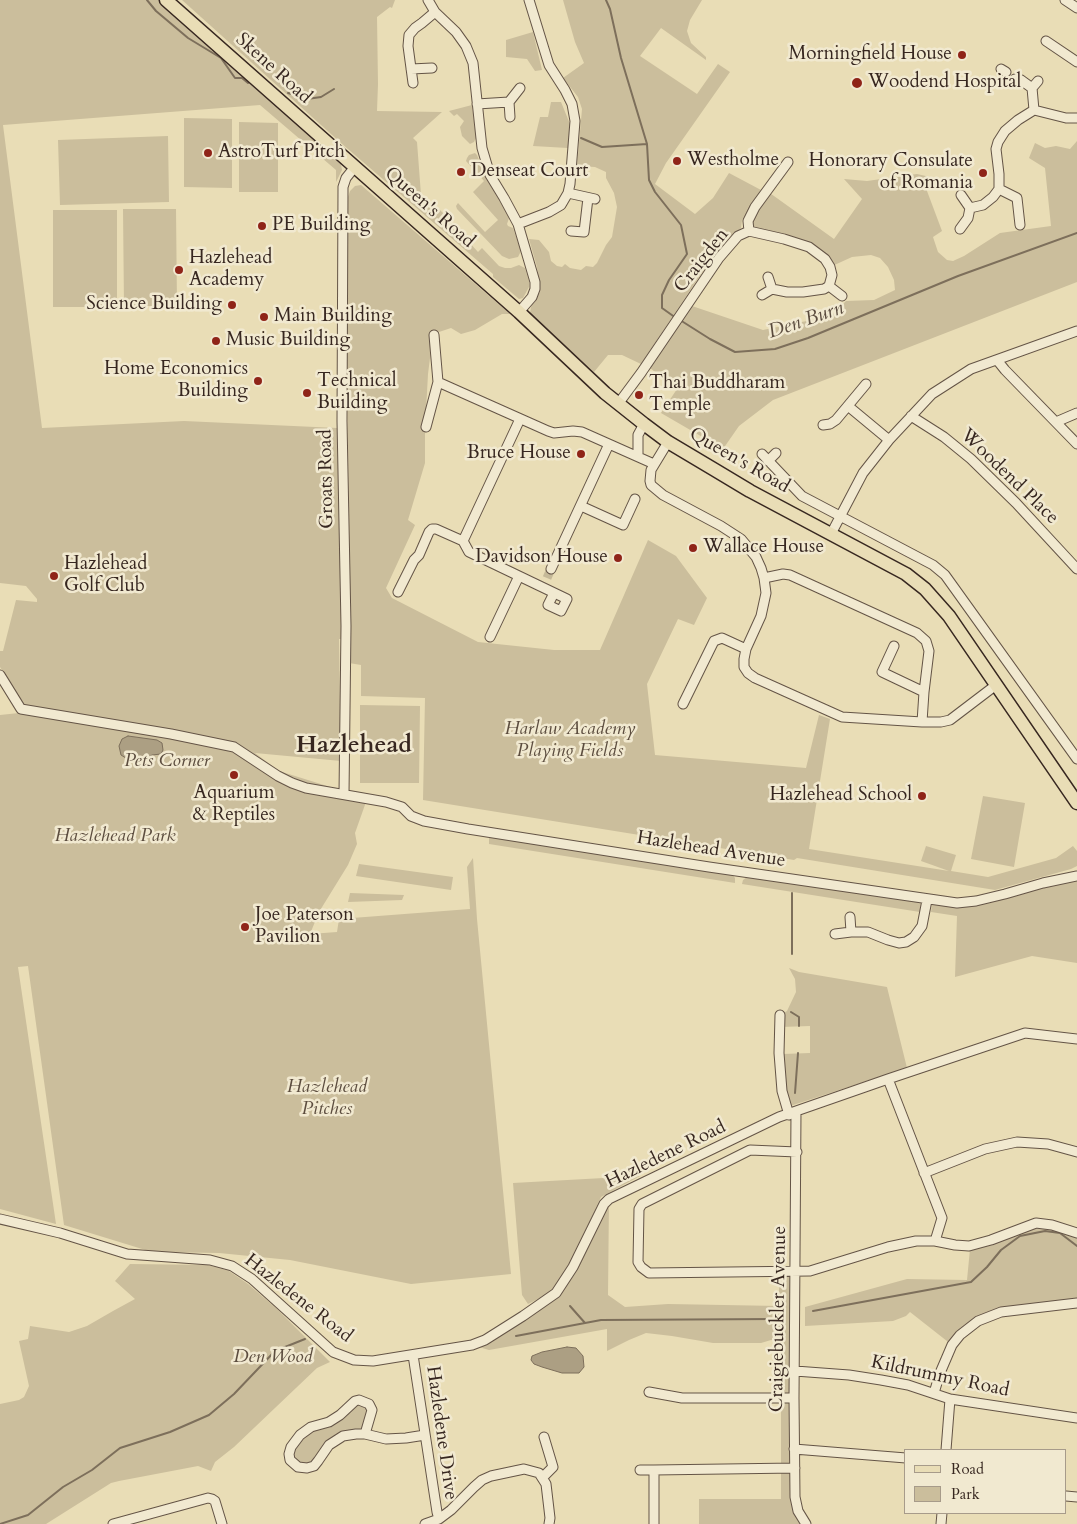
<!DOCTYPE html>
<style>
body{margin:0}
#map{position:relative;width:1077px;height:1524px;overflow:hidden;background:#e9ddb6;font-family:Cardo,serif}
canvas{display:block}
.legend{position:absolute;left:904px;top:1449px;width:162px;height:65px;box-sizing:border-box;background:#f1e9d0;border:1px solid #a79b8a;margin:0;padding:6px 9px;list-style:none;font-size:15px;color:#372720}
.legend li{display:flex;align-items:center;gap:10px;height:25px}
.legend b{width:25px;border:1px solid #a79b8a}
</style>
<div id="map">
<canvas width="1077" height="1524"></canvas>
<ul class="legend">
<li><b style="height:6px;background:#e9ddb6"></b>Road</li>
<li><b style="height:14px;background:#cbbe9c"></b>Park</li>
</ul>
</div>
<script>
const ctx = document.querySelector('canvas').getContext('2d');
ctx.lineJoin = 'round';
function paint(path, color) {
  ctx.fillStyle = color;
  ctx.fill(path, 'evenodd');
}
function poly(rows) {
  const path = new Path2D();
  for (const r of rows) {
    path.moveTo(r[0], r[1]);
    for (let i = 2; i < r.length; i += 2) path.lineTo(r[i], r[i + 1]);
  }
  return path;
}
function trace(path, color, width, dash) {
  ctx.strokeStyle = color;
  ctx.lineWidth = width;
  ctx.lineCap = dash ? 'butt' : 'round';
  ctx.setLineDash(dash || []);
  ctx.stroke(path);
}
function label(font, color, halo, rows, align = 'center') {
  ctx.font = font + ' Cardo,serif';
  ctx.lineWidth = 5;
  ctx.setLineDash([]);
  ctx.textBaseline = 'middle';
  ctx.strokeStyle = halo;
  ctx.fillStyle = color;
  for (const [text, x, y, turn = 0] of rows) {
    ctx.save();
    ctx.translate(x, y);
    ctx.rotate((+turn || 0) * Math.PI / 180);
    ctx.textAlign = isNaN(turn) ? turn : align;
    if (halo) ctx.strokeText(text, 0, 0);
    ctx.fillText(text, 0, 0);
    ctx.restore();
  }
}
const green = poly([
 [0,0,159,0,340,159,342,170,336,182,336,170,260,105,3,125,42,428,184,421,337,428,342,639,339,639,341,761,255,753,279,771,340,790,366,802,355,833,357,844,348,865,319,912,310,934,337,932,339,919,470,909,467,867,473,858,477,919,511,1274,411,1284,290,1260,219,1253,152,1252,64,1225,28,966,18,967,56,1224,0,1209,0,715,19,713,24,705,0,667,0,651,3,651,16,600,37,602,37,599,26,586,0,583],
 [182,0,395,0,392,8,390,7,377,17,378,84,377,111,442,112,413,138,417,142,421,195,436,211,439,209,444,214,448,213,451,214,454,217,450,221,478,252,482,248,499,266,505,268,511,268,519,265,525,268,529,281,529,287,523,298,519,299,493,277,493,274,341,143],
 [563,0,702,0,690,20,687,31,691,43,706,57,706,60,661,28,640,56,697,94,718,64,730,72,666,163,655,184,695,214,713,198,729,173,761,190,742,220,741,228,713,256,641,364,622,355,608,355,594,372,530,313,531,307,540,292,537,267,529,239,539,240,549,252,551,261,557,266,562,267,565,264,570,268,581,270,586,266,593,267,597,263,606,245,612,237,617,207,614,193,606,178,606,172,595,167,577,166,582,109,578,97,563,78,584,63,575,42],
 [533,32,542,70,535,71,527,59,506,57,506,40],
 [551,102,561,102,570,124,568,148,533,146,540,117,548,117],
 [472,105,476,138,474,142,470,144,462,136,460,127,464,121,457,114,454,116,449,111],
 [184,118,232,119,232,188,184,187],
 [239,122,278,123,278,192,239,192],
 [168,136,169,202,60,205,58,140],
 [1077,141,1077,282,773,400,739,426,723,449,661,413,677,389,650,368,692,306,763,330,831,316,846,301,874,300,895,290,894,280,888,267,880,258,871,255,852,257,830,267,809,247,749,231,748,221,767,191,834,239,862,199,844,179,867,181,917,174,930,177,926,184,927,191,942,231,933,237,938,252,947,260,953,261,964,256,1000,233,1051,226,1045,168,1029,158,1035,143,1045,148,1056,146,1070,149],
 [475,153,477,155,486,178,508,215,509,218,507,224,508,226,513,228,521,251,518,257,509,259,502,256,457,209,456,206,458,203,485,232,498,220,473,192,484,181,466,161,467,158,469,155],
 [361,185,510,314,502,314,475,330,461,334,451,328,433,334,428,374,425,429,425,463,408,520,415,525,386,588,392,598,478,642,554,650,600,650,648,540,676,556,707,598,694,625,678,619,647,684,655,755,806,768,819,715,830,719,809,849,949,871,921,861,926,846,956,855,951,871,988,877,1056,858,1073,846,1077,851,1077,866,1071,869,995,890,797,858,794,860,423,800,425,698,361,696,361,665,349,663,350,590,345,229,346,198,348,197,350,191,355,186],
 [123,209,176,209,177,306,124,306],
 [53,210,117,210,117,307,53,307],
 [360,705,420,706,419,783,360,783],
 [983,796,1025,803,1014,867,971,859],
 [489,834,732,874,735,878,735,883,489,844],
 [359,864,453,877,451,890,356,876],
 [747,877,921,901,920,912,742,884,743,880],
 [1077,878,1077,963,1032,956,955,977,957,916,931,912,932,903,962,906],
 [350,893,404,895,402,900,348,902],
 [789,968,799,972,887,987,907,1068,787,1107,783,1054,810,1053,810,1026,781,1027,780,1015,787,1011,796,992,795,979],
 [640,1176,601,1197,569,1267,552,1292,528,1304,522,1295,513,1183],
 [609,1199,608,1295,625,1307,668,1304,779,1306,779,1277,796,1277,795,1497,806,1524,699,1524,699,1499,781,1499,781,1341,771,1340,761,1343,713,1343,672,1336,646,1333,629,1340,607,1351,607,1329,489,1350,472,1345,556,1293],
 [1041,1226,1077,1236,1077,1303,990,1316,952,1345,910,1312,906,1316,893,1321,805,1326,805,1307,907,1279,967,1280,970,1249,1031,1228],
 [130,1264,208,1265,229,1271,248,1284,277,1309,330,1362,317,1368,234,1447,215,1462,211,1471,198,1466,119,1481,111,1483,46,1524,0,1524,0,1404,19,1400,24,1397,29,1386,19,1341,28,1339,30,1326,69,1332,87,1326,113,1311,135,1299,115,1281],
 [358,1404,365,1405,369,1412,362,1430,356,1430,314,1462,307,1464,298,1463,293,1456,295,1447,302,1437]
]);
const water = poly([
 [128,736,157,740,162,743,163,750,161,754,152,755,142,761,138,762,129,760,121,755,119,746,122,739,128,736],
 [567,1347,576,1348,583,1356,584,1367,579,1373,562,1373,542,1367,534,1364,531,1360,532,1356,542,1352,567,1347]
]);
const stream = poly([
 [147,0,156,11,188,38,221,58,235,78,242,78,248,83,251,81],
 [606,0,610,9,621,58,647,144,649,180,655,192,681,225,687,254,669,280,662,295,662,308,676,318],
 [288,93,307,99,321,97,334,89],
 [581,138,602,147,647,144],
 [680,320,710,339,735,352,775,349,808,338,958,276,1077,233],
 [792,954,792,893],
 [791,1012,799,1017,799,1026],
 [795,1093,798,1053],
 [570,1306,585,1323],
 [813,1311,971,1282,987,1267,1001,1250,1020,1236,1045,1231,1060,1233,1077,1246],
 [516,1336,601,1320,776,1319],
 [0,1524,28,1515,63,1487,92,1470,120,1448,170,1432,209,1415,234,1394,275,1351,305,1339]
]);
const minorTunnel = poly([
 [547,578,551,569]
]);
const minor = poly([
 [428,0,435,12,456,32,466,46,473,63,482,148,490,175,504,198,518,224,535,282,535,289,532,297,519,312],
 [1065,0,1077,8],
 [1046,41,1077,62],
 [411,69,432,68],
 [1001,69,1006,72],
 [1015,79,1021,80,1032,88],
 [413,83,408,46,409,35,415,28,422,23,435,12],
 [509,102,510,117],
 [477,104,509,102,520,88],
 [1034,110,1032,88,1038,81],
 [999,189,1017,198,1020,225],
 [568,193,595,199],
 [961,195,970,208],
 [518,224,549,212,561,205,568,193,570,184,575,121,572,104,565,90,549,65,529,0],
 [960,229,968,218,970,208,983,205,993,197,999,189,999,174,996,149,998,142,1005,131,1018,120,1034,110,1066,118,1077,118],
 [571,231,584,232,588,198],
 [749,231,748,221,755,207,788,162],
 [768,277,772,289],
 [829,286,842,296],
 [997,360,1005,370,1077,444],
 [438,382,548,431,554,433,573,431,582,432,654,464],
 [618,404,641,373,719,258,738,236,749,231,784,239,809,247,825,259,830,267,832,275,829,286,824,289,803,292,787,292,772,289,762,295],
 [848,406,889,440],
 [911,416,944,437,971,459,1016,503,1077,569],
 [1056,422,1077,413],
 [823,425,830,424,836,420,866,384],
 [426,427,438,382,434,335],
 [668,442,651,470,650,481,651,485,663,495,721,526,741,539,756,557,761,568,764,578,766,593,761,616,746,649,744,659,744,667,748,673,755,678,842,717,922,722,941,722,950,720,996,685],
 [762,454,802,496,933,565,945,575,1077,759],
 [638,456,638,435,644,424],
 [768,461,776,453],
 [581,506,623,525,635,499],
 [831,534,863,473,889,440,932,394,971,369,1077,331],
 [463,541,520,419],
 [551,569,609,444],
 [764,578,783,574,790,575,917,633,926,641,929,651,924,692,922,722],
 [398,592,414,560,419,555,429,532,432,529,436,529,463,541,469,552,519,576,567,599,561,611,548,605,554,593],
 [490,637,519,576],
 [894,646,882,672,924,692],
 [0,675,21,709,171,734,234,747,278,776,292,783,306,788,386,802,402,807,411,816,424,821,468,829,709,867,957,903,976,901,1005,894,1043,883,1077,876],
 [683,704,714,641,722,638,746,649],
 [344,794,346,626,342,421,343,187,346,178,354,168],
 [850,917,851,932],
 [835,934,851,932,868,932,888,940,899,943,906,942,914,937,922,926,927,900],
 [780,1015,779,1053,782,1091,789,1115],
 [888,1079,942,1218,935,1241],
 [796,1112,794,1398,795,1497,798,1511,806,1524],
 [797,1152,750,1150,642,1204,639,1209,638,1262,641,1267,649,1273,810,1271,888,1247,916,1241,935,1241,955,1245,969,1246,991,1240,1036,1223,1052,1225,1077,1233],
 [924,1173,985,1149,1017,1142,1048,1144,1077,1152],
 [0,1219,60,1233,127,1254,210,1260,232,1266,252,1279,333,1352,354,1360,373,1361,472,1345,485,1340,523,1316,556,1293,573,1267,604,1204,609,1199,779,1117,888,1079,1025,1033,1077,1039],
 [413,1355,437,1512,439,1519],
 [795,1371,849,1375,881,1380,908,1385,950,1399,1077,1418],
 [649,1392,682,1398,794,1398],
 [934,1393,940,1373,952,1345,960,1335,978,1321,1001,1312,1077,1303],
 [365,1434,372,1410,369,1404,359,1400,355,1401,340,1415,329,1422,311,1427,300,1435,291,1447,289,1454,290,1460,298,1467,307,1468,314,1466,318,1461,329,1445,343,1436,356,1434,365,1434,386,1439,406,1438,425,1435],
 [794,1449,906,1458],
 [946,1450,950,1399],
 [640,1470,654,1470],
 [543,1477,553,1467,544,1437],
 [1066,1496,1077,1497],
 [113,1524,208,1498,212,1499,215,1501,222,1524],
 [425,1524,439,1519,451,1510,474,1487,482,1480,491,1476,524,1469,539,1473,546,1484,550,1518,549,1524],
 [654,1524,654,1470,795,1468],
 [941,1524,942,1513]
]);
const primary = poly([
 [166,0,519,312,605,393,644,424,668,442,715,470,750,491,906,574,925,589,949,616,1077,803]
]);
const markers = [
 [962,55,5,"#8f2418"],
 [857,83,6,"#8f2418"],
 [208,153,5,"#8f2418"],
 [677,161,5,"#8f2418"],
 [461,172,5,"#8f2418"],
 [983,173,5,"#8f2418"],
 [262,226,5,"#8f2418"],
 [179,270,5,"#8f2418"],
 [232,305,5,"#8f2418"],
 [264,317,5,"#8f2418"],
 [216,341,5,"#8f2418"],
 [258,381,5,"#8f2418"],
 [307,393,5,"#8f2418"],
 [639,395,5,"#8f2418"],
 [581,454,5,"#8f2418"],
 [693,548,5,"#8f2418"],
 [618,558,5,"#8f2418"],
 [54,576,5,"#8f2418"],
 [234,775,5,"#8f2418"],
 [922,796,5,"#8f2418"],
 [245,927,5,"#8f2418"]
];
const poiNames = [
 ["Morningfield House",952,55,"right"],
 ["Woodend Hospital",868,83],
 ["AstroTurf Pitch",218,153],
 ["Westholme",687,161],
 ["Honorary Consulate",973,162,"right"],
 ["of Romania",973,184,"right"],
 ["Denseat Court",471,172],
 ["PE Building",272,226],
 ["Hazlehead",189,259],
 ["Academy",189,281],
 ["Science Building",222,305,"right"],
 ["Main Building",274,317],
 ["Music Building",226,341],
 ["Home Economics",248,370,"right"],
 ["Building",248,392,"right"],
 ["Technical",317,382],
 ["Building",317,404],
 ["Thai Buddharam",649,384],
 ["Temple",649,406],
 ["Bruce House",571,454,"right"],
 ["Wallace House",703,548],
 ["Davidson House",608,558,"right"],
 ["Hazlehead",64,565],
 ["Golf Club",64,587],
 ["Aquarium",234,794,"center"],
 ["& Reptiles",234,816,"center"],
 ["Hazlehead School",912,796,"right"],
 ["Joe Paterson",255,916],
 ["Pavilion",255,938]
];
const streetNames = [
 ["Skene Road",273,69,42],
 ["Queen's Road",429,208,41],
 ["Craigden",702,261,-52],
 ["Queen's Road",739,461,30],
 ["Woodend Place",1009,477,44],
 ["Groats Road",327,479,-91],
 ["Hazlehead Avenue",711,850,9],
 ["Hazledene Road",666,1155,-26],
 ["Hazledene Road",298,1299,38],
 ["Craigiebuckler Avenue",779,1319,-89],
 ["Kildrummy Road",940,1377,12],
 ["Hazledene Drive",441,1433,82]
];
const parkNames = [
 ["Harlaw Academy",570,730],
 ["Playing Fields",570,752],
 ["Pets Corner",167,762],
 ["Hazlehead Park",115,837],
 ["Hazlehead",327,1088],
 ["Pitches",327,1110],
 ["Den Wood",273,1358]
];
const waterNames = [
 ["Den Burn",806,321,-19]
];
const districtNames = [
 ["Hazlehead",354,746]
];
paint(green, '#cbbe9c');
paint(water, '#ac9f83');
trace(water, '#7d6f5b', 1);
trace(stream, '#7d6f5b', 2);
trace(minorTunnel, '#c5b998', 9, [9, 4.5]);
trace(minor, '#645446', 11);
trace(primary, '#372720', 15);
trace(minor, '#f1e9d0', 9);
trace(primary, '#e9ddb6', 12);
for (const [x, y, r, color] of markers) {
  const dot = new Path2D();
  dot.arc(x, y, r, 0, 2 * Math.PI);
  ctx.fillStyle = color;
  ctx.fill(dot);
  trace(dot, '#f1e9d0', 2);
}
label('19px', '#372720', '#f1e9d0', poiNames, 'left');
label('19px', '#372720', '#f1e9d0', streetNames);
label('italic 19px', '#5c4d3f', '#f1e9d0', parkNames);
label('italic 20px', '#5a4b3e', '#f1e9d0', waterNames);
label('bold 24px', '#372720', '#f1e9d0', districtNames);
</script>
